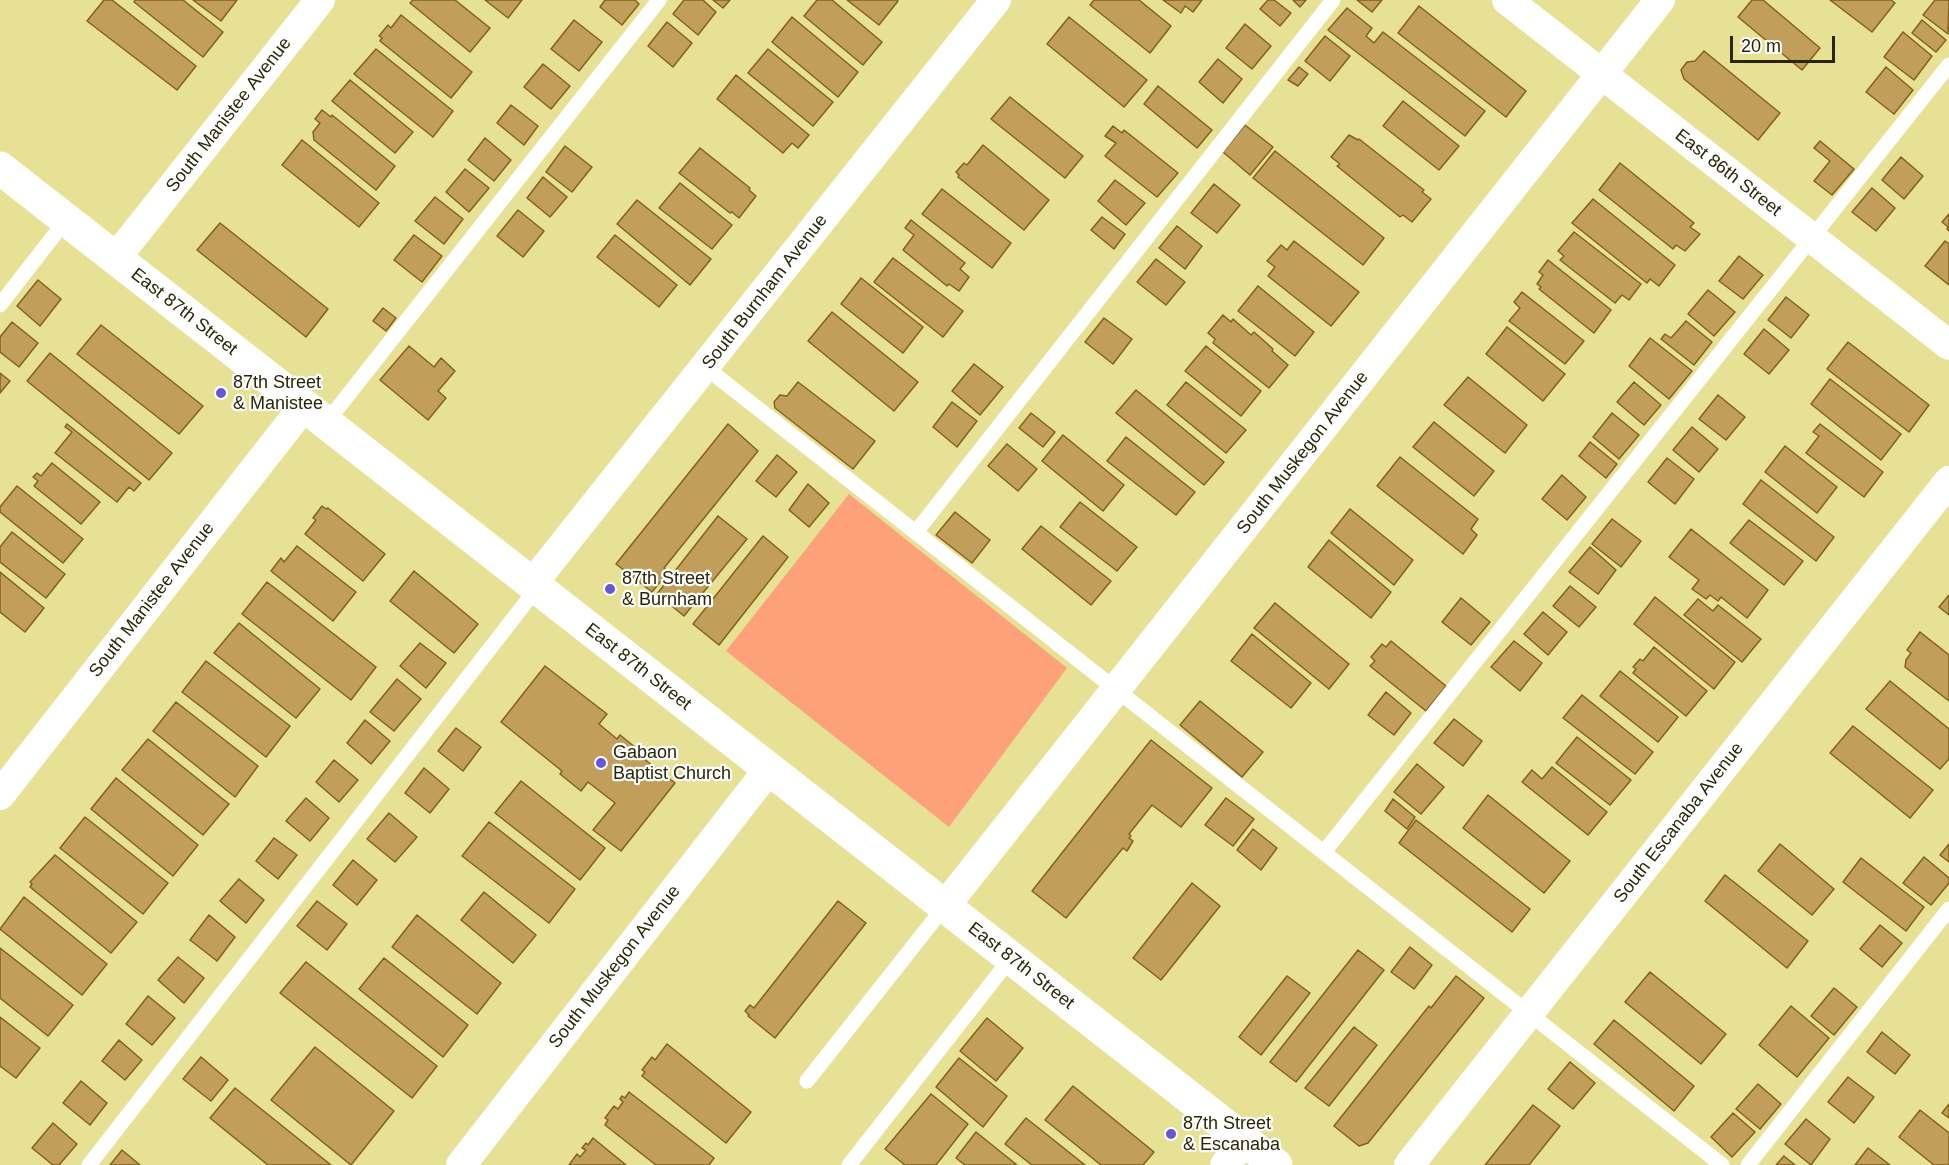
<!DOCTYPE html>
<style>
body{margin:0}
#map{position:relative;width:1949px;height:1165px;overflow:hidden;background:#e7e196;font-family:Helvetica,sans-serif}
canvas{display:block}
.scale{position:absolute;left:1730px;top:36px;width:105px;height:27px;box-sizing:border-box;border:3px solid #292607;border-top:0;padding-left:8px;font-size:18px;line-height:21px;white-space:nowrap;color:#292607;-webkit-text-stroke:4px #fefefe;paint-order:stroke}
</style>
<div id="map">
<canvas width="1949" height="1165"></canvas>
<div class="scale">20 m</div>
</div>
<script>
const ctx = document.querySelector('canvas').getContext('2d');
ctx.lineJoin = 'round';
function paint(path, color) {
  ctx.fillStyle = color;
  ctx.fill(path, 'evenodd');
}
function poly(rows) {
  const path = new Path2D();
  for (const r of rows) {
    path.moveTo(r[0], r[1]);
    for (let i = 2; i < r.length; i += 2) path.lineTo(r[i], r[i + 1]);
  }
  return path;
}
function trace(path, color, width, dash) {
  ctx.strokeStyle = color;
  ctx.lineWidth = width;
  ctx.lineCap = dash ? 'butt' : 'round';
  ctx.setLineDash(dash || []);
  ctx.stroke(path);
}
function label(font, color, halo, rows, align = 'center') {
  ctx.font = font + ' Helvetica,sans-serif';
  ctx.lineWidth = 4.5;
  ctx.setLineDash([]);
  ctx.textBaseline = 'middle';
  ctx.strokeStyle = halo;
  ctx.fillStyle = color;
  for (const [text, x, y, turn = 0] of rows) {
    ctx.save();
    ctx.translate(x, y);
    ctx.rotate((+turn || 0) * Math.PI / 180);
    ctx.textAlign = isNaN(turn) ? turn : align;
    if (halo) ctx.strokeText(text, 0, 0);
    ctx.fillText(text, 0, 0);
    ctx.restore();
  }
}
const green = poly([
 [849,494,1067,668,949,827,726,651]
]);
const building = poly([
 [104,0,112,0,196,66,177,90,87,21,104,0],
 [135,0,183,0,223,32,203,57,134,2,135,0],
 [193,0,237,0,221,21,193,0],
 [413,0,455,0,490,28,470,52,410,3,413,0],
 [485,0,522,0,508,18,485,0],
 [605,0,635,0,639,4,622,25,600,7,605,0],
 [684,0,703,0,716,12,698,35,673,14,684,0],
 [713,0,730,0,723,8,713,0],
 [817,0,832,0,882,42,863,65,804,16,817,0],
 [847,0,897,0,898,1,879,25,847,0],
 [1094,0,1139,0,1171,26,1150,53,1090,5,1094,0],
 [1163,0,1202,0,1193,12,1185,6,1181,13,1163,0],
 [1268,0,1274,0,1291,13,1280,26,1260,9,1268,0],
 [1293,0,1306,0,1300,7,1293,0],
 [1357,0,1382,0,1372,12,1357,0],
 [1752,0,1763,0,1820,48,1802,70,1738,17,1752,0],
 [1830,0,1891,0,1895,3,1872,32,1830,0],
 [1935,0,1949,0,1948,34,1923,15,1935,0],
 [1419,6,1526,91,1506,117,1398,33,1419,6],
 [1347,8,1372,28,1366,36,1374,43,1383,32,1485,111,1465,136,1328,30,1347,8],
 [401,15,472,72,451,98,380,41,382,38,379,36,388,25,391,28,401,15],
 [792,17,858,72,838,97,772,42,792,17],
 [1069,17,1147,80,1124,107,1047,44,1069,17],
 [574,20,602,42,579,71,551,49,574,20],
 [1922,20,1946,40,1936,52,1912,33,1922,20],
 [667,22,692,43,673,67,648,46,667,22],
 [1245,24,1271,46,1252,69,1226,48,1245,24],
 [1903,32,1932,56,1914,80,1884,57,1903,32],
 [1325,36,1350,56,1330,81,1305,61,1325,36],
 [376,49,453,111,433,137,354,74,376,49],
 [768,49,833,102,813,126,748,73,768,49],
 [1704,51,1780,113,1758,140,1684,79,1681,70,1687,62,1695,61,1704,51],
 [1218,59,1242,79,1223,103,1199,82,1218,59],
 [543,64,570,86,551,109,524,87,543,64],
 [1299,67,1308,74,1298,86,1288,80,1299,67],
 [1886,67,1913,90,1894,114,1866,92,1886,67],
 [736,75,809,135,798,148,792,143,783,153,717,99,736,75],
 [350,80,413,132,395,153,332,101,350,80],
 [1158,86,1212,130,1197,148,1144,104,1158,86],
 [1010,97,1083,156,1065,178,991,119,1010,97],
 [1403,101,1459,146,1439,170,1383,126,1403,101],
 [511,105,538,126,524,145,497,123,511,105],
 [322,110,331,117,332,115,395,166,376,190,314,140,313,132,320,123,315,119,322,110],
 [1245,125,1273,147,1250,175,1223,152,1245,125],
 [1113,126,1122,133,1124,130,1178,173,1157,197,1105,156,1116,143,1105,136,1113,126],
 [1349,135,1358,140,1359,139,1424,190,1422,192,1431,199,1412,222,1403,215,1400,217,1337,166,1340,164,1331,157,1349,135],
 [485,138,511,160,494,181,468,160,485,138],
 [302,140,379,203,359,227,282,165,302,140],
 [1820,141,1854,169,1832,195,1814,181,1830,161,1814,148,1820,141],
 [983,145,1049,200,1024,230,958,177,959,175,956,172,964,163,967,165,983,145],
 [565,146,592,167,572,192,546,172,565,146],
 [700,148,750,188,749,190,756,196,739,218,732,212,730,213,679,173,700,148],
 [1275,151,1384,238,1363,265,1253,178,1275,151],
 [1901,157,1923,176,1904,199,1882,180,1901,157],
 [1620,163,1694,223,1690,227,1700,234,1685,251,1676,245,1673,249,1599,190,1620,163],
 [465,169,489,188,469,212,446,192,465,169],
 [543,177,567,197,550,217,527,198,543,177],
 [1115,180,1145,203,1126,225,1098,201,1115,180],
 [680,183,732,225,712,249,659,208,680,183],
 [1214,184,1240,205,1217,233,1191,213,1214,184],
 [1872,188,1895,208,1876,231,1852,212,1872,188],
 [942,189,1011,243,992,268,922,214,942,189],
 [435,197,463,219,444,244,415,221,435,197],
 [1593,199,1675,265,1659,286,1650,279,1647,283,1572,223,1593,199],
 [637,200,711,259,690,285,617,224,637,200],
 [518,210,544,231,523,257,497,236,518,210],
 [1949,214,1949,231,1947,229,1948,227,1942,222,1949,214],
 [1102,217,1125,234,1114,249,1091,230,1102,217],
 [911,220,965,263,960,269,969,277,959,291,949,284,947,286,903,250,914,235,905,228,911,220],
 [220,223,328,309,306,337,197,250,220,223],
 [1177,226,1202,246,1185,269,1159,248,1177,226],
 [1574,232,1641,284,1629,300,1622,295,1615,303,1560,260,1564,256,1558,251,1574,232],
 [414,235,442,256,422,282,394,260,414,235],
 [615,235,677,285,659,307,597,257,615,235],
 [1294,241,1359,292,1331,326,1268,276,1275,267,1267,261,1281,245,1287,250,1294,241],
 [1945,241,1949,244,1949,285,1925,266,1945,241],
 [1739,256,1763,275,1743,299,1719,281,1739,256],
 [893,258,963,311,943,337,874,282,893,258],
 [1156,259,1185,282,1166,305,1137,282,1156,259],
 [1548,260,1611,310,1594,333,1539,289,1541,287,1537,284,1543,275,1539,272,1548,260],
 [861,278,923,327,903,353,841,304,861,278],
 [38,280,61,299,40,326,17,306,38,280],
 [1258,286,1314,332,1295,356,1238,311,1258,286],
 [1708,290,1735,312,1714,336,1688,314,1708,290],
 [1522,292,1584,341,1565,364,1509,321,1520,308,1514,302,1522,292],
 [1786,297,1809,315,1791,338,1768,320,1786,297],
 [383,308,396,318,386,331,373,321,383,308],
 [832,312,918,382,894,411,808,341,832,312],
 [1223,315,1231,322,1233,319,1251,335,1254,332,1273,349,1272,351,1288,365,1269,388,1213,343,1215,339,1208,333,1223,315],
 [1104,318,1132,339,1113,364,1085,342,1104,318],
 [1686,321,1712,342,1694,365,1661,339,1665,334,1671,338,1686,321],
 [12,322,38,343,19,367,0,352,0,337,12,322],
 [101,325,203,406,179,434,77,354,101,325],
 [1507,327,1565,374,1543,401,1486,354,1507,327],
 [1764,329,1789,350,1769,374,1744,354,1764,329],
 [1650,338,1692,371,1669,399,1629,366,1650,338],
 [1848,342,1929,405,1909,432,1827,369,1848,342],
 [409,346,434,367,441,358,455,371,438,391,446,398,428,420,380,380,409,346],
 [1206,346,1261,391,1241,416,1185,371,1206,346],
 [50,353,172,453,149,480,27,381,50,353],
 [974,364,1003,387,980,415,952,391,974,364],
 [0,373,10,381,0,393,0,373],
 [1468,377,1527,425,1505,453,1444,405,1468,377],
 [1830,379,1901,434,1881,460,1811,404,1830,379],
 [798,382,875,441,853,469,775,408,774,402,780,395,787,396,798,382],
 [1186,382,1246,430,1226,453,1167,405,1186,382],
 [1634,382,1661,405,1644,425,1617,402,1634,382],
 [1136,390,1224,462,1204,485,1116,413,1136,390],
 [1718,395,1745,417,1726,440,1699,419,1718,395],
 [952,402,977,421,957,447,933,427,952,402],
 [1031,413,1055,432,1043,447,1019,428,1031,413],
 [1612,413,1639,435,1619,459,1593,437,1612,413],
 [1434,422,1494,471,1474,496,1413,447,1434,422],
 [67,424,141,483,134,491,129,487,117,502,55,453,72,432,65,427,67,424],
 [728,424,758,451,664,568,668,572,652,592,616,564,728,424],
 [1820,424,1883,472,1864,497,1806,453,1819,436,1813,432,1820,424],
 [1692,427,1718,449,1699,472,1673,450,1692,427],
 [1063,435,1124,485,1103,511,1042,461,1063,435],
 [1126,437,1195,492,1176,515,1107,461,1126,437],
 [1590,442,1617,464,1606,478,1579,456,1590,442],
 [1007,444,1037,469,1018,491,988,466,1007,444],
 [1785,446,1837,487,1817,513,1765,472,1785,446],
 [777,455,797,472,776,497,756,481,777,455],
 [1400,457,1478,519,1471,529,1477,535,1463,554,1377,486,1400,457],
 [1667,458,1694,479,1675,504,1648,482,1667,458],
 [52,463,100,502,81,524,34,486,38,481,33,477,37,473,41,476,52,463],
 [1562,475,1586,497,1567,520,1542,499,1562,475],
 [1761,480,1834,537,1816,561,1743,504,1761,480],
 [808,484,829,503,809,527,789,510,808,484],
 [17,486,83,539,63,563,0,512,0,507,17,486],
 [1080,502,1137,547,1117,571,1060,527,1080,502],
 [322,506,326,509,328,508,385,554,363,581,305,534,316,520,313,518,322,506],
 [1350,509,1413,560,1394,585,1331,533,1350,509],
 [955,512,990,540,972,563,936,535,955,512],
 [718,516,747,539,684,616,657,594,718,516],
 [1612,519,1641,541,1621,567,1592,544,1612,519],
 [1749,520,1803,561,1784,585,1730,543,1749,520],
 [1041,526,1111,581,1091,605,1022,549,1041,526],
 [1691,529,1768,590,1747,618,1721,597,1718,601,1710,595,1706,599,1692,589,1699,580,1669,557,1691,529],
 [12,532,65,574,46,598,0,562,0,547,12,532],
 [763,536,788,557,719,645,693,624,763,536],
 [1329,540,1391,592,1371,618,1308,567,1329,540],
 [297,546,356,592,333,621,271,571,281,558,284,562,297,546],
 [1590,547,1616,570,1598,594,1569,572,1590,547],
 [414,571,478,624,454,653,390,601,414,571],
 [0,572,44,608,25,632,0,612,0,572],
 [267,582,376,667,351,700,242,614,267,582],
 [1570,586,1596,607,1579,627,1553,606,1570,586],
 [1949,595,1949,615,1939,607,1949,595],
 [1655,597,1735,662,1714,689,1634,624,1655,597],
 [1461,598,1490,622,1471,645,1442,622,1461,598],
 [1698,599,1713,611,1718,605,1761,639,1742,662,1684,615,1698,599],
 [1275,603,1349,664,1329,689,1254,628,1275,603],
 [1543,612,1567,632,1548,655,1524,634,1543,612],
 [239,623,320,689,296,718,214,653,239,623],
 [1920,632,1949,655,1949,701,1905,667,1906,660,1911,653,1907,650,1920,632],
 [1252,634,1311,683,1291,708,1231,661,1252,634],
 [1391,641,1446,686,1426,711,1370,666,1375,661,1371,657,1382,644,1386,647,1391,641],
 [1514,641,1542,663,1520,691,1491,667,1514,641],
 [420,643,446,663,426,688,400,666,420,643],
 [1654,647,1707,691,1686,716,1633,673,1636,669,1633,667,1640,659,1643,661,1654,647],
 [206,661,290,726,266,757,182,692,206,661],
 [545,666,607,714,599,724,617,739,620,735,641,752,639,755,675,783,621,851,593,830,615,803,588,782,581,791,560,774,562,771,501,722,545,666],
 [1620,671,1678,717,1658,742,1600,696,1620,671],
 [397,679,421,699,394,731,370,712,397,679],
 [1890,681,1949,729,1949,759,1940,769,1866,709,1890,681],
 [1386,692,1411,713,1394,735,1368,715,1386,692],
 [1582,695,1653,752,1635,774,1563,718,1582,695],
 [1200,701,1263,752,1242,777,1180,725,1200,701],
 [176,702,258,766,235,797,153,731,176,702],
 [1454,719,1482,741,1463,766,1434,743,1454,719],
 [365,720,390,741,371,764,347,743,365,720],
 [1853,726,1933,790,1910,818,1830,753,1853,726],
 [456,728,481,747,463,771,438,751,456,728],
 [1577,737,1631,780,1610,805,1556,763,1577,737],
 [148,739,229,804,203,835,122,770,148,739],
 [1151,740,1212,788,1181,827,1152,805,1129,834,1131,836,1129,838,1133,841,1127,851,1123,848,1066,918,1032,891,1151,740],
 [334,760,358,780,339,802,316,782,334,760],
 [1417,764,1444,787,1421,814,1394,792,1417,764],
 [1552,767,1607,812,1588,835,1522,782,1532,770,1542,779,1552,767],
 [424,768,449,789,430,813,405,793,424,768],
 [116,778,198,845,173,876,91,809,116,778],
 [521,781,605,848,580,880,495,813,521,781],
 [1488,795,1570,861,1544,893,1463,828,1488,795],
 [306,798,329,818,310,841,286,821,306,798],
 [1226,798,1254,819,1233,846,1205,825,1226,798],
 [1393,799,1415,817,1407,829,1385,811,1393,799],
 [389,813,417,837,395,862,367,839,389,813],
 [85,817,168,883,143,914,60,848,85,817],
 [1416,820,1530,909,1512,932,1399,843,1416,820],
 [489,822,575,889,549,923,462,856,489,822],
 [1253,829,1277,848,1261,870,1237,850,1253,829],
 [274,838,297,855,278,879,256,861,274,838],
 [1780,844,1834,889,1812,915,1758,871,1780,844],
 [1949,844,1949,862,1940,855,1949,844],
 [55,855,137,922,111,953,30,887,32,884,30,882,55,855],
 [1924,857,1949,878,1949,883,1931,905,1903,883,1924,857],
 [1861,858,1924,907,1906,931,1843,882,1861,858],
 [353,860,377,880,357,905,333,885,353,860],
 [1725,875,1808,941,1787,968,1705,901,1725,875],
 [239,879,264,900,246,923,220,901,239,879],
 [1192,883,1220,906,1161,980,1133,958,1192,883],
 [484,892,536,935,513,963,461,920,484,892],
 [24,897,107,964,82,995,0,929,24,897],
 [317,901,347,924,327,950,297,926,317,901],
 [838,901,866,923,775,1038,748,1016,749,1015,745,1011,750,1005,754,1008,838,901],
 [209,915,235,937,217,961,190,940,209,915],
 [417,915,501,983,477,1014,392,947,417,915],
 [1880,925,1902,943,1882,967,1860,949,1880,925],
 [1410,947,1432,965,1414,989,1391,972,1410,947],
 [0,948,73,1005,48,1036,0,998,0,948],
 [1358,950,1384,970,1296,1082,1270,1062,1358,950],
 [178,957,204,978,184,1003,158,980,178,957],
 [384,958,468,1025,443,1057,359,989,384,958],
 [306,962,437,1066,412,1098,280,993,306,962],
 [1650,972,1726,1034,1701,1064,1625,1002,1650,972],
 [1287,976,1310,993,1261,1055,1239,1037,1287,976],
 [1456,976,1484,998,1368,1143,1359,1146,1334,1126,1429,1006,1431,1008,1456,976],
 [1834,988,1857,1007,1834,1035,1811,1016,1834,988],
 [148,996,175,1018,152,1045,126,1024,148,996],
 [1791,1006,1829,1038,1797,1077,1759,1045,1791,1006],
 [0,1017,40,1048,16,1078,0,1066,0,1017],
 [987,1018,1023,1048,996,1081,960,1051,987,1018],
 [1614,1020,1694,1086,1674,1111,1594,1044,1614,1020],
 [1354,1027,1377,1045,1329,1106,1305,1088,1354,1027],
 [1882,1032,1910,1055,1895,1074,1867,1052,1882,1032],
 [119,1040,142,1060,125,1080,102,1061,119,1040],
 [667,1044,751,1112,726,1143,642,1076,645,1072,642,1070,652,1057,655,1060,667,1044],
 [315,1047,394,1111,351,1165,271,1100,315,1047],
 [201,1057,228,1080,211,1101,183,1079,201,1057],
 [959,1058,1007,1096,983,1127,936,1087,959,1058],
 [1570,1062,1595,1083,1573,1109,1548,1089,1570,1062],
 [1848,1077,1874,1097,1854,1123,1828,1102,1848,1077],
 [81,1081,107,1103,90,1125,63,1103,81,1081],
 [1758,1084,1781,1104,1760,1129,1736,1109,1758,1084],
 [1073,1086,1154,1152,1143,1165,1101,1165,1045,1120,1073,1086],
 [235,1088,331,1165,268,1165,210,1118,235,1088],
 [629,1092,714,1158,709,1165,656,1165,605,1125,608,1120,605,1118,614,1106,618,1109,623,1102,620,1099,622,1096,625,1098,629,1092],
 [931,1094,968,1124,936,1165,905,1165,885,1149,931,1094],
 [1949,1104,1949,1118,1942,1113,1949,1104],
 [1533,1105,1560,1126,1529,1165,1485,1165,1533,1105],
 [1920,1110,1949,1133,1949,1165,1934,1165,1899,1137,1920,1110],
 [1733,1113,1755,1132,1732,1157,1711,1137,1733,1113],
 [1026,1118,1085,1165,1032,1165,1005,1144,1026,1118],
 [1806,1119,1830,1139,1811,1165,1785,1144,1806,1119],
 [53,1123,77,1144,59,1165,53,1165,32,1148,53,1123],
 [976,1132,1017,1165,965,1165,956,1158,976,1132],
 [593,1138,626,1165,569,1165,577,1154,580,1157,586,1150,582,1148,586,1143,588,1145,593,1138],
 [1868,1148,1890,1165,1855,1165,1868,1148],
 [122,1150,140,1165,110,1165,122,1150],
 [1784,1156,1795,1165,1776,1165,1784,1156]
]);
const lane = poly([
 [0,305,66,220],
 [705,367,1722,1165],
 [326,423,659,0],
 [916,532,1333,0],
 [1324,852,1949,65],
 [807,1081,945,906],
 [89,1165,537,588],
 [849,1165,1011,958],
 [1748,1165,1949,909]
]);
const street = poly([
 [1507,0,1949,345],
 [115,259,320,0],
 [532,584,996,0],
 [0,795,304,406],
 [945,906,1660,0],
 [461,1165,769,769],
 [1225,1165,1244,1140],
 [1409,1165,1949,481]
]);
const secondary = poly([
 [0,168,1276,1165]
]);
const markers = [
 [221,393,6,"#6658d2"],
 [610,589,6,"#6658d2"],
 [601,763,6,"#6658d2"],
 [1171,1134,6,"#6658d2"]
];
const streetNames = [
 ["South Manistee Avenue",229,115,-52],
 ["East 86th Street",1728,173,38],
 ["South Burnham Avenue",765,292,-52],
 ["East 87th Street",184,312,38],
 ["South Muskegon Avenue",1303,453,-52],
 ["South Manistee Avenue",152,600,-52],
 ["East 87th Street",638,667,38],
 ["South Escanaba Avenue",1679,823,-52],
 ["East 87th Street",1021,966,38],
 ["South Muskegon Avenue",615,967,-52]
];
const poiNames = [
 ["87th Street",233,383],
 ["& Manistee",233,404],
 ["87th Street",622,579],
 ["& Burnham",622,600],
 ["Gabaon",613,753],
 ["Baptist Church",613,774],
 ["87th Street",1183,1124],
 ["& Escanaba",1183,1145]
];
paint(green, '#fca17a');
paint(building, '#c19f5b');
trace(building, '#82631a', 1.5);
trace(lane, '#fff', 15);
trace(street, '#fff', 30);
trace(secondary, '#fff', 33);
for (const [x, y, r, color] of markers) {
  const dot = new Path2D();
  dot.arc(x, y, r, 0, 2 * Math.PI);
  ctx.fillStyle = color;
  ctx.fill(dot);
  trace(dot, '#fefefe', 2);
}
label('18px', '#292607', '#fefefe', streetNames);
label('18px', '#292607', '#fefefe', poiNames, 'left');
</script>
